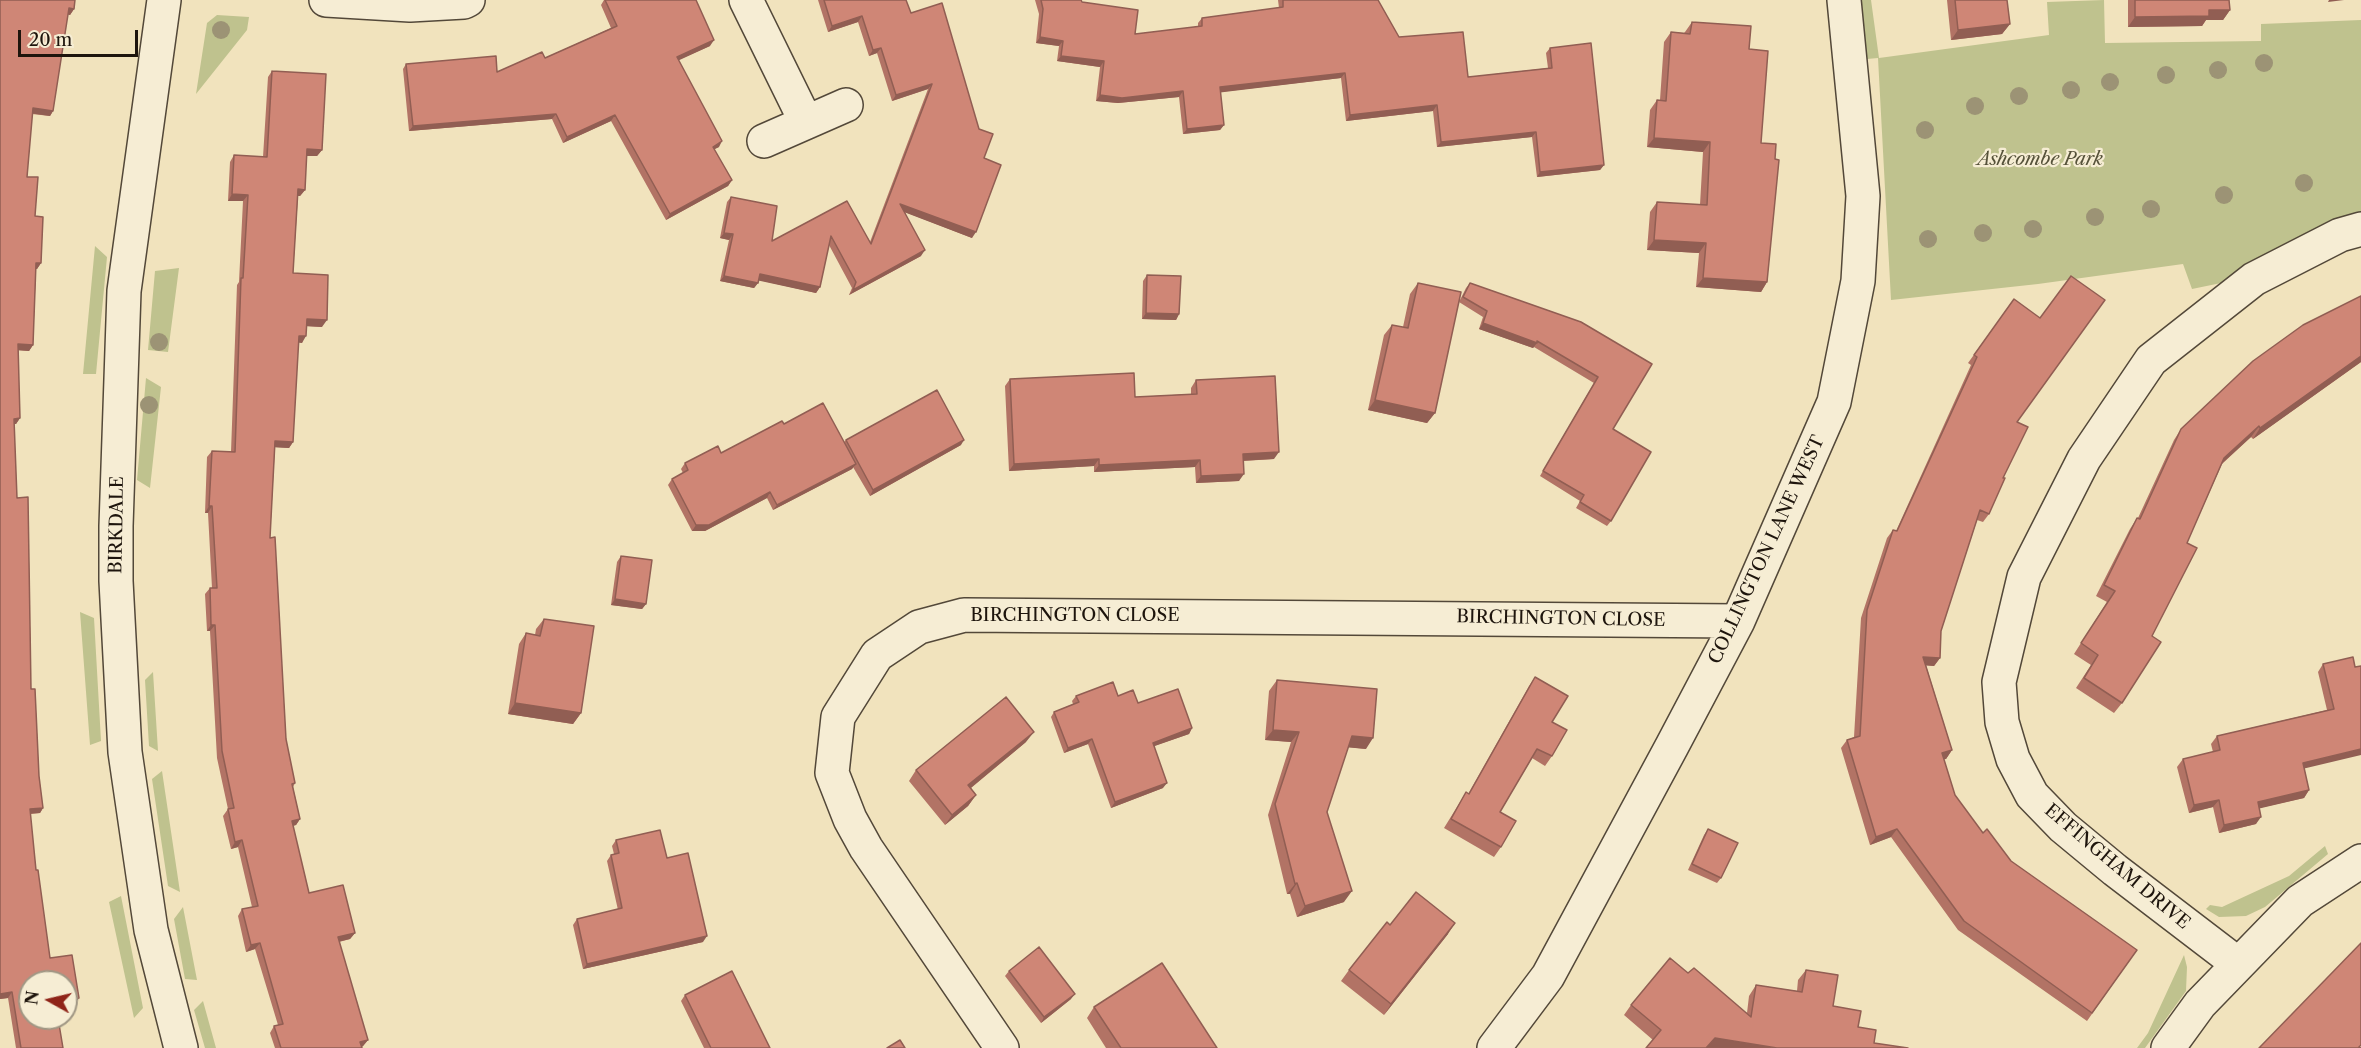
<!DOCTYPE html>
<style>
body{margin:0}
#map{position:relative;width:2361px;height:1048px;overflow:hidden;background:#f1e3bd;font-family:"Libre Caslon Text",serif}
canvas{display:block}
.north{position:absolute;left:18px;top:970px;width:60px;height:60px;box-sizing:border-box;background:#f6edd4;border:2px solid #a09784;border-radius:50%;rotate:278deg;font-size:16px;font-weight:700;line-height:24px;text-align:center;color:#1e150d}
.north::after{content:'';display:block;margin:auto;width:21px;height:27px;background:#8f2418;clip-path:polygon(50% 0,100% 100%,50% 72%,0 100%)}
.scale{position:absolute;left:18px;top:30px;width:120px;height:27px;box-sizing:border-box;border:3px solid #1e150d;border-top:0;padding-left:8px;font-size:18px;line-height:21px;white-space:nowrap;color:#1e150d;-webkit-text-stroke:4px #f6edd4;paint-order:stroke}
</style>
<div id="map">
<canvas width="2361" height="1048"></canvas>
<div class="north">N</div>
<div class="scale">20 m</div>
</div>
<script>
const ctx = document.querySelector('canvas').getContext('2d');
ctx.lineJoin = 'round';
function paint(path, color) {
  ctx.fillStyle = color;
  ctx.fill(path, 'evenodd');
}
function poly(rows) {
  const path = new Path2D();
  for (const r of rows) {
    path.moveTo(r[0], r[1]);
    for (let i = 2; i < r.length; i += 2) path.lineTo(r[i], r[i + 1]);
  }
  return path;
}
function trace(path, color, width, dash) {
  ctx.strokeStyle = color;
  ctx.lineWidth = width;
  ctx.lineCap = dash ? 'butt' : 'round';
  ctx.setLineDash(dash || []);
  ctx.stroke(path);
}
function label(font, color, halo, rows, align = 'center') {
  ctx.font = font + ' "Libre Caslon Text",serif';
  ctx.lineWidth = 4.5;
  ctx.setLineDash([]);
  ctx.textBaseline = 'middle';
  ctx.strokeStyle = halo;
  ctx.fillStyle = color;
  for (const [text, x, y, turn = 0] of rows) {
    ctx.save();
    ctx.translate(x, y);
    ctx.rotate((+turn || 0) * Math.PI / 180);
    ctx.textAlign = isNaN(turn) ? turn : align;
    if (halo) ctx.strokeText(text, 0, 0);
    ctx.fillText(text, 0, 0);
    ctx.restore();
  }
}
const green = poly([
 [1860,0,1871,0,1879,58,2049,35,2047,2,2104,0,2105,43,2261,41,2261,24,2361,20,2361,212,2301,236,2221,283,2192,289,2183,264,2038,284,1891,300,1878,58,1867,59],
 [217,15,249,17,247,30,196,94,207,23],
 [95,246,107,257,96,374,83,374],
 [179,268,168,352,148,350,155,271],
 [146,378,161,387,150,488,137,480],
 [80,612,94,618,101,741,90,745],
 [153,672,158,751,149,746,145,680],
 [162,771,180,892,168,886,152,779],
 [2325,846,2328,854,2265,907,2246,916,2219,917,2206,909,2210,905,2222,907,2289,876],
 [121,896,143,1008,134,1018,109,902],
 [183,907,197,980,185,979,174,919],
 [2184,955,2187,967,2186,991,2145,1048,2137,1048,2148,1033],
 [203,1001,216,1048,205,1048,194,1010]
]);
const minor = poly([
 [326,0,410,5,464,2,468,0],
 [746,0,806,122],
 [764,141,846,105],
 [2238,964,2115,870,2063,827,2032,795,2013,759,2002,722,1999,682,2024,577,2084,459,2151,360,2254,279,2340,235,2361,229],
 [1002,1048,866,848,850,819,832,773,838,717,877,655,919,627,964,615,1738,621],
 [1494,1048,1548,976,1672,746,1738,621,1834,402,1858,281,1863,196,1844,0],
 [2168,1048,2200,1004,2300,901,2361,861]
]);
const tertiary = poly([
 [164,0,124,291,116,526,116,581,125,752,151,930,181,1048]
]);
const trees = [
 [221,30],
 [2264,63],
 [2218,70],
 [2166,75],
 [2110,82],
 [2071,90],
 [2019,96],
 [1975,106],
 [1925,130],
 [2304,183],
 [2224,195],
 [2151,209],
 [2095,217],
 [2033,229],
 [1983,233],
 [1928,239],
 [159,342],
 [149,405]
];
const wall = poly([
 [0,0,75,0,74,9,70,15,68,14,53,111,50,116,32,114,27,177,38,177,35,216,43,217,41,263,37,269,36,269,33,345,29,351,18,350,20,418,16,424,14,424,17,498,28,497,31,689,35,689,39,776,43,808,40,813,30,814,36,870,38,870,50,958,72,955,79,998,75,1003,66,1005,66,982,30,982,30,1018,58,1018,63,1048,16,1048,8,998,0,999],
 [604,0,696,0,710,46,678,60,719,147,714,149,732,180,728,186,666,220,611,121,563,143,552,119,409,131,403,69,406,64,497,72,545,58,611,28,601,5],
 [818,0,906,0,911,13,984,158,972,238,905,212,921,256,849,295,852,288,829,245,820,287,816,293,759,280,758,283,754,288,720,281,729,240,720,238,727,202,731,197,772,241,847,201,870,242,928,89,892,101,877,53,869,56,858,22,828,32],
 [1035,0,1081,0,1082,2,1135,34,1198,27,1198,23,1202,18,1279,8,1278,0,1378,0,1399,37,1468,77,1548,68,1546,53,1550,48,1604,165,1600,170,1537,177,1532,137,1437,147,1433,111,1346,121,1341,78,1220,92,1224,125,1220,130,1183,134,1179,97,1118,103,1096,101,1100,67,1057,61,1059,46,1036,43,1039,14],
 [1947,0,2007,0,2010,24,2002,34,1951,40],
 [2128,0,2229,0,2230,10,2223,20,2206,20,2202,26,2128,27],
 [1692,22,1749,49,1761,143,1767,282,1761,292,1696,287,1699,253,1647,250,1650,212,1657,202,1700,205,1703,152,1647,147,1650,110,1657,100,1660,100,1664,42,1671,32,1684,33,1685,32],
 [272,71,322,150,317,156,306,156,305,190,300,196,298,196,293,273,322,327,307,326,302,343,298,342,293,442,289,448,275,447,270,538,286,739,295,783,293,787,300,819,296,825,293,826,309,893,355,933,350,939,339,942,368,1040,363,1046,362,1047,362,1048,275,1048,270,1033,274,1026,278,1025,255,949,246,952,238,916,242,909,252,907,238,847,231,849,223,816,228,809,217,758,210,631,207,631,205,594,210,588,212,588,208,513,205,513,207,457,212,451,231,452,237,285,239,282,243,201,228,201,230,162,234,155,263,157,268,77],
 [1147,275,1179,314,1176,320,1142,319,1143,281],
 [1418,283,1435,413,1427,423,1368,410,1384,335,1392,325,1403,327,1410,294],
 [1470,283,1581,322,1613,429,1611,521,1607,526,1576,508,1580,501,1540,476,1594,383,1534,347,1533,348,1479,329,1483,317,1459,302,1466,288],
 [2361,296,2361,362,2253,439,2251,437,2222,464,2187,543,2152,636,2122,703,2114,713,2076,688,2091,665,2074,654,2107,602,2096,596,2130,529,2137,518,2138,518,2174,440,2181,429],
 [2014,299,2017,422,2003,478,1989,514,1983,522,1977,520,1941,631,1940,658,1934,666,1926,665,1952,750,1946,759,1944,759,1955,795,1983,833,2011,861,2137,950,2087,1021,1958,930,1891,837,1870,845,1841,748,1847,740,1854,737,1861,618,1887,538,1893,530,1896,531,1971,365,1968,363],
 [1010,379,1135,397,1191,394,1191,388,1196,380,1274,459,1243,461,1239,481,1196,483,1195,467,1094,472,1094,466,1009,471,1005,386],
 [784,424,844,442,846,440,961,445,870,496,853,467,852,469,773,510,767,498,705,531,692,531,668,485,672,479,683,473,681,469,685,463,721,453],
 [621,556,646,604,642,609,611,605,617,562],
 [544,619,581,713,573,724,508,714,519,644,526,633,535,635,536,629],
 [2323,664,2355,667,2304,769,2309,790,2304,798,2259,808,2256,824,2219,833,2213,807,2189,813,2177,767,2183,759,2213,752,2211,744,2217,736,2327,710,2318,672],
 [1535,677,1552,722,1552,756,1545,766,1532,758,1500,812,1501,847,1494,857,1444,828,1460,802,1466,792,1468,794,1529,686],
 [1277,680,1366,749,1348,747,1327,812,1344,902,1297,917,1290,894,1287,894,1268,815,1291,742,1265,740,1269,691],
 [1076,696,1118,696,1138,703,1192,728,1189,734,1154,746,1163,788,1111,808,1088,744,1064,753,1051,717,1054,712,1073,704,1072,701],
 [1026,742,971,788,976,795,968,806,945,825,909,781,916,770],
 [1708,829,1721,878,1717,883,1688,870,1704,835],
 [616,840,667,858,703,942,583,969,573,925,577,919,618,910,607,861,611,855,614,854,612,846],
 [1390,925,1448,934,1384,1015,1341,981,1349,970],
 [1806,970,1833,1006,1858,1027,1874,1043,1653,1040,1624,1015,1631,1005,1688,973,1747,1013,1749,996,1756,985,1797,991,1798,980],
 [1009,971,1071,999,1041,1023,1005,976],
 [685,995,770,1048,704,1048,681,1001],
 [1094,1007,1217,1048,1106,1048,1087,1018]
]);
const shadedWall = poly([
 [2329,0,2344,0,2328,2],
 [69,8,74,9,70,15,65,14],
 [2209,10,2230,10,2223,20,2206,20,2202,26,2128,27,2135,17],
 [862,16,858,22,828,32,832,26],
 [2010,24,2002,34,1951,40,1958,30],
 [1040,37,1063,41,1059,46,1036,43],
 [714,40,710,46,673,63,677,57],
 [881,48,877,53,869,56,873,50],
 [1061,56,1104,61,1100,67,1057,61],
 [1345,73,1341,78,1216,93,1220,87],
 [932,84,928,89,892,101,896,95],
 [1183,91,1179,97,1118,103,1096,101,1100,95],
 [1437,105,1433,111,1346,121,1350,115],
 [33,108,53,111,50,116,29,113],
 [556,114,552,119,409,131,413,126],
 [615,115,611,121,563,143,567,137],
 [1224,125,1220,130,1183,134,1187,129],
 [1536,132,1532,137,1437,147,1441,142],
 [1654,138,1710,142,1703,152,1647,147],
 [722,141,719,147,709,152,713,147],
 [307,149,322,150,317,156,302,156],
 [1604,165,1600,170,1537,177,1540,172],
 [732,180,728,186,666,220,670,214],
 [298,189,305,190,300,196,294,196],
 [232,194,248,195,243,201,228,201],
 [900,204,976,232,972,238,896,209],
 [724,233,733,234,729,240,720,238],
 [1654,240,1706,243,1699,253,1647,250],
 [925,250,921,256,849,295,853,290],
 [36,263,41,263,37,269,32,269],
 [760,274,820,287,816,293,756,280],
 [724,276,758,283,754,288,720,281],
 [1703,278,1767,282,1761,292,1696,287],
 [1146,313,1179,314,1176,320,1142,319],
 [307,319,327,320,322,327,303,326],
 [1483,323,1537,343,1533,348,1479,329],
 [299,336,306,336,302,343,294,342],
 [18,344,33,345,29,351,14,350],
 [2361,356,2361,362,2253,439,2260,428],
 [1375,400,1435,413,1427,423,1368,410],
 [20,418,16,424,10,424,14,419],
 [2259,426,2251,437,2217,468,2224,458],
 [964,440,961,445,870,496,873,490],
 [275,441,293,442,289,448,270,447],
 [1279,452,1274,459,1238,461,1243,454],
 [1099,459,1094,466,1009,471,1014,464],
 [1200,460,1195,467,1094,472,1099,465],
 [856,464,852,469,773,510,777,505],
 [1244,474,1239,481,1196,483,1201,476],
 [770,492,767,498,705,531,692,531,696,525],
 [209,506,212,506,208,513,205,513],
 [615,599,646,604,642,609,611,605],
 [211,625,215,625,210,631,207,631],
 [1923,657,1940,658,1934,666,1918,665],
 [515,703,581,713,573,724,508,714],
 [1192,728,1189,734,1149,748,1153,743],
 [1273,730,1299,732,1291,742,1265,740],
 [1034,732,1026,742,961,796,968,785],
 [1352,736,1373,738,1366,749,1344,747],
 [1092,739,1088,744,1064,753,1068,748],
 [2361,749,2361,755,2298,770,2303,763],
 [1952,750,1946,759,1936,761,1942,753],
 [1167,783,1163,788,1111,808,1115,802],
 [2309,790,2304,798,2253,810,2258,802],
 [976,795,968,806,945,825,952,815],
 [2219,800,2213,807,2189,813,2194,805],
 [43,808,40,813,26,814,30,809],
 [2261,817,2256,824,2219,833,2224,825],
 [300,819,296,825,287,827,292,821],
 [1897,829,1891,837,1870,845,1876,837],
 [242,840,238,847,231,849,235,842],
 [1297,883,1290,894,1287,894,1295,884],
 [1352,891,1344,902,1297,917,1305,906],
 [1455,923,1448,934,1384,1015,1391,1004],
 [355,933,350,939,333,943,338,937],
 [707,936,703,942,583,969,587,964],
 [260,943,255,949,246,952,251,945],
 [12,992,8,998,0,999,0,994],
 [1075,994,1071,999,1041,1023,1044,1017],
 [79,998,75,1003,66,1005,66,1000],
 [1715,1038,1777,1048,1706,1048],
 [368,1040,363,1046,356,1048,360,1042]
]);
const building = poly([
 [0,0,75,0,74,9,69,8,53,111,33,108,27,177,38,177,35,216,43,217,41,263,36,263,33,345,18,344,20,418,14,419,17,498,28,497,31,689,35,689,39,776,43,808,30,809,36,870,38,870,50,958,72,955,79,998,66,1000,66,982,30,982,30,1018,58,1018,63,1048,21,1048,12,992,0,994,0,0],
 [605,0,696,0,714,40,677,57,722,141,713,147,732,180,670,214,615,115,567,137,556,114,413,126,406,64,496,56,497,72,542,52,545,58,617,26,605,0],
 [824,0,906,0,911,13,942,3,979,129,993,134,984,158,1001,165,976,232,900,204,925,250,853,290,856,282,831,236,820,287,760,274,758,283,724,276,733,234,724,233,731,197,777,206,772,241,847,201,871,244,932,84,896,95,881,48,873,50,862,16,832,26,824,0],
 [1041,0,1081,0,1082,2,1138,10,1135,34,1202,26,1202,18,1283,7,1283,0,1378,0,1399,37,1463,32,1468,77,1552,68,1550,48,1591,43,1604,165,1540,172,1536,132,1441,142,1437,105,1350,115,1345,73,1220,87,1224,125,1187,129,1183,91,1122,98,1100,95,1104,61,1061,56,1063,41,1040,37,1043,9,1041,0],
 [1955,0,2007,0,2010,24,1958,30,1955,0],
 [2135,0,2229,0,2230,10,2209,10,2209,16,2135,17,2135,0],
 [1692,22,1751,26,1749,49,1768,51,1761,143,1776,144,1775,159,1779,160,1767,282,1703,278,1706,243,1654,240,1657,202,1707,205,1710,142,1654,138,1657,100,1666,101,1671,32,1690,34,1692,22],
 [272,71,326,74,322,150,307,149,305,190,298,189,293,273,328,275,327,320,307,319,306,336,299,336,293,442,275,441,270,538,275,537,286,739,295,783,292,784,300,819,292,821,309,893,343,885,355,933,338,937,368,1040,360,1042,362,1048,281,1048,274,1026,283,1024,260,943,251,945,242,909,258,906,242,840,235,842,228,809,234,808,222,751,215,625,211,625,210,588,217,588,212,506,209,506,212,451,235,452,241,278,243,278,248,195,232,194,234,155,267,157,272,71],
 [1147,275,1181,276,1179,314,1146,313,1147,275],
 [2071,276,2105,300,2017,422,2028,427,2003,478,2005,478,1989,514,1980,510,1941,631,1940,658,1923,657,1952,750,1942,753,1955,795,1983,833,1987,829,2011,861,2137,950,2092,1013,1964,921,1897,829,1876,837,1847,740,1860,736,1867,610,1893,530,1897,531,1977,357,1974,355,2014,299,2040,318,2071,276],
 [1418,283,1461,292,1435,413,1375,400,1392,325,1408,328,1418,283],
 [1470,283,1581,322,1652,364,1613,429,1651,452,1611,521,1580,502,1584,495,1543,471,1598,377,1537,341,1537,343,1483,323,1487,311,1463,297,1470,283],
 [2361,296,2361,356,2260,428,2259,426,2224,458,2187,543,2197,548,2152,636,2161,642,2122,703,2084,678,2098,655,2081,643,2115,591,2104,585,2137,518,2140,519,2181,429,2253,361,2303,325,2361,296],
 [1134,373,1135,397,1197,394,1196,380,1275,376,1279,452,1243,454,1244,474,1201,476,1200,460,1099,465,1099,459,1014,464,1010,379,1134,373],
 [937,390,964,440,873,490,846,440,937,390],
 [823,403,856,464,777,505,770,492,709,525,696,525,672,479,688,470,685,463,718,446,721,453,782,421,784,424,823,403],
 [621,556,652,560,646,604,615,599,621,556],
 [544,619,594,626,581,713,515,703,526,633,540,636,544,619],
 [2353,657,2355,667,2361,666,2361,749,2303,763,2309,790,2258,802,2261,817,2224,825,2219,800,2194,805,2183,759,2220,750,2217,736,2334,709,2323,664,2353,657],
 [1535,677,1568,696,1552,722,1567,730,1552,756,1537,749,1500,812,1516,821,1501,847,1451,819,1466,792,1469,794,1535,677],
 [1277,680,1377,689,1373,738,1352,736,1327,812,1352,891,1305,906,1297,883,1295,884,1275,804,1299,732,1273,730,1277,680],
 [1113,682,1118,696,1133,690,1138,703,1178,689,1192,728,1153,743,1167,783,1115,802,1092,739,1068,748,1054,712,1079,702,1076,696,1113,682],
 [1006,697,1034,732,968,785,976,795,952,815,916,770,1006,697],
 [1708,829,1738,843,1721,878,1692,864,1708,829],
 [660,830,667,858,688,853,707,936,587,964,577,919,622,908,611,855,619,853,616,840,660,830],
 [1416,892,1455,923,1391,1004,1349,970,1387,922,1390,925,1416,892],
 [2361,943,2361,1045,2359,1047,2361,1048,2259,1048,2361,943],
 [1039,947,1075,994,1044,1017,1009,971,1039,947],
 [1670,958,1688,973,1694,968,1751,1017,1756,985,1802,992,1806,970,1838,975,1833,1006,1861,1011,1858,1027,1876,1030,1874,1043,1908,1048,1777,1048,1715,1038,1706,1048,1646,1048,1661,1030,1631,1005,1670,958],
 [1162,963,1217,1048,1121,1048,1094,1007,1162,963],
 [732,971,770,1048,711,1048,685,995,732,971],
 [900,1040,905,1048,887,1048,900,1040]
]);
const parkNames = [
 ["Ashcombe Park",2040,160]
];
const streetNames = [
 ["BIRKDALE",117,525,-89],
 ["COLLINGTON LANE WEST",1767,550,-65],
 ["BIRCHINGTON CLOSE",1075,616],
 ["BIRCHINGTON CLOSE",1561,619,1],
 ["EFFINGHAM DRIVE",2117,867,40]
];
paint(green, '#bfc28e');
trace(minor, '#534839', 36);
trace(tertiary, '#534839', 36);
trace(minor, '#f6edd4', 33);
trace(tertiary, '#f6edd4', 33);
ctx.fillStyle = '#9c9375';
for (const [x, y] of trees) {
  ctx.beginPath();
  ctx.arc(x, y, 9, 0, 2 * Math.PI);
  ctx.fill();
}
paint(wall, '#b27365');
paint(shadedWall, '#915e53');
paint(building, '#cf8676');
trace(building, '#915e53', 1.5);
label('italic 18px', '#56523a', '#f6edd4', parkNames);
label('18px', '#1e150d', '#f6edd4', streetNames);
</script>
